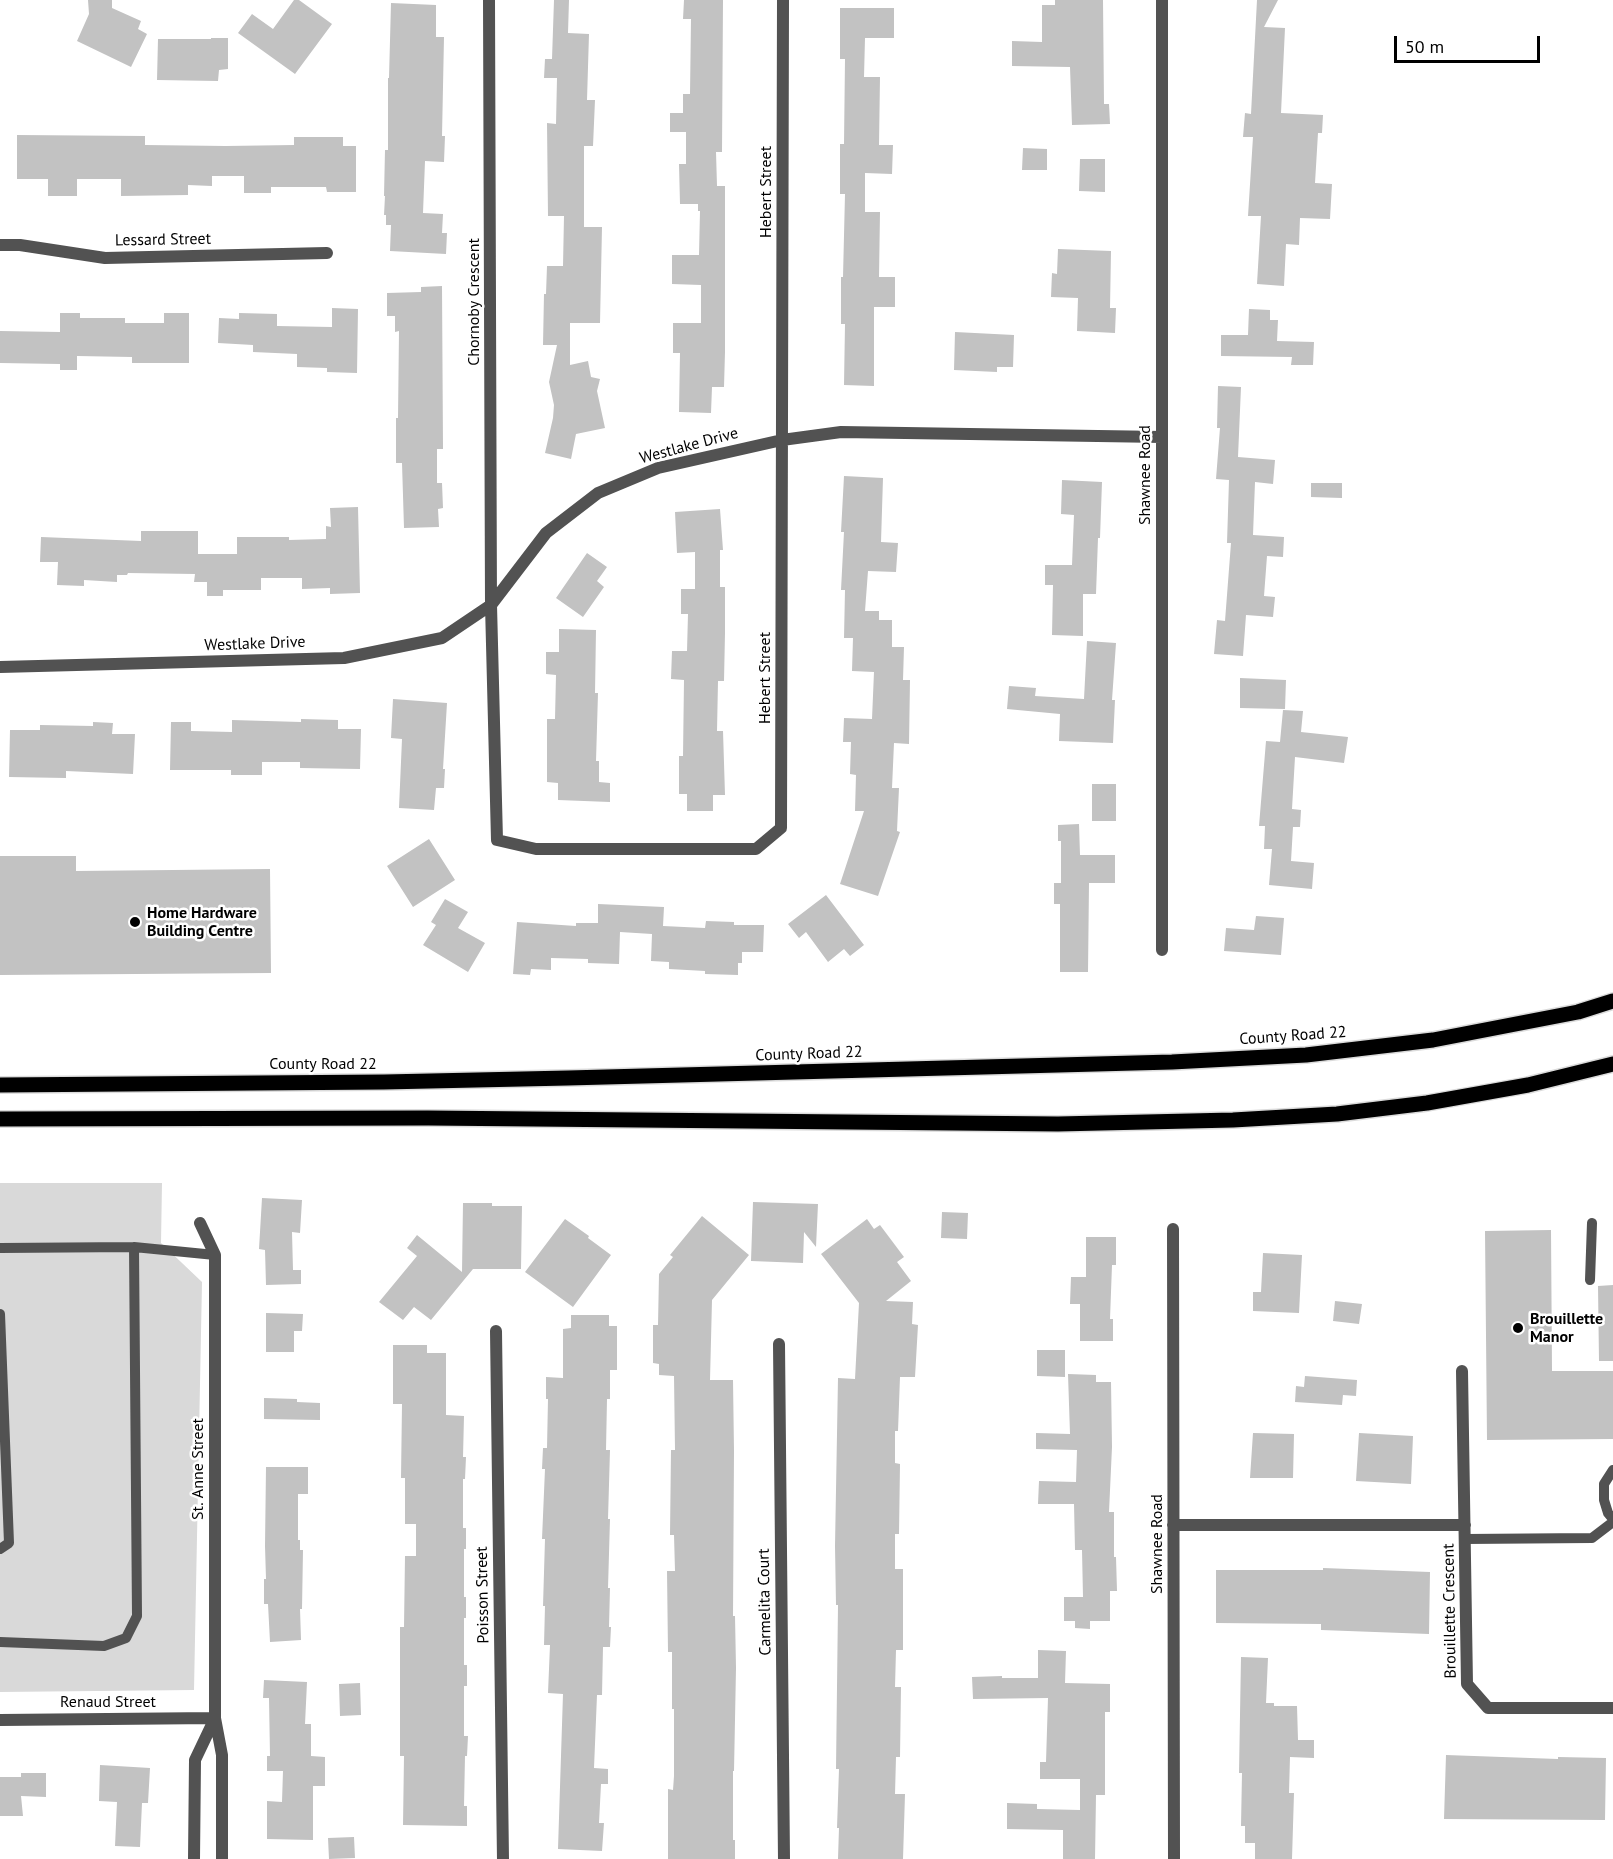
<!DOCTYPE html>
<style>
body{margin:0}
#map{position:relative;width:1613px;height:1859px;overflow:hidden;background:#fff;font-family:"PT Sans",sans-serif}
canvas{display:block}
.scale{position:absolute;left:1394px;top:36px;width:146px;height:27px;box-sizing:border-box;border:3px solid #000;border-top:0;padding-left:8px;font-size:18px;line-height:21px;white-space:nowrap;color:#000;-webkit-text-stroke:4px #fff;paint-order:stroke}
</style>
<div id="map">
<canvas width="1613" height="1859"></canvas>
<div class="scale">50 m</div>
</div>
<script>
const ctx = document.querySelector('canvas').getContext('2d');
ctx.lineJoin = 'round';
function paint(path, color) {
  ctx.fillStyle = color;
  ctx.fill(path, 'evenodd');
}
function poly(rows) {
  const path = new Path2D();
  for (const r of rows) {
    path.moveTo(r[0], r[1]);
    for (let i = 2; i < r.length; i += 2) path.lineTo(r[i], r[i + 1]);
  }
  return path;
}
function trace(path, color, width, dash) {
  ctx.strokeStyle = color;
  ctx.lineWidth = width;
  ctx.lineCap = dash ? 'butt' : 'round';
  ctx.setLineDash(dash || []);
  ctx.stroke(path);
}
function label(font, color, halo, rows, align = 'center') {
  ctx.font = font + ' "PT Sans",sans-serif';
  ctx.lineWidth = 5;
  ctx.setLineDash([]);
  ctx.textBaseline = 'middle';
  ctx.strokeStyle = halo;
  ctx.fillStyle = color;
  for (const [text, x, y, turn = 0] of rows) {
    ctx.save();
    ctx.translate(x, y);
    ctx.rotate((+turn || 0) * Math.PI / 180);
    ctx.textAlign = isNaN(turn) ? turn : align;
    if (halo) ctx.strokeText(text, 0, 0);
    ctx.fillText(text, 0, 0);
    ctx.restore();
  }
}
const green = poly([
 [0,1183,162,1183,161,1243,202,1282,194,1690,0,1692]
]);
const building = poly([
 [88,0,112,0,112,8,141,21,138,29,147,34,131,67,77,41,89,14],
 [294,0,299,0,332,24,295,74,238,33,252,14,273,29],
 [554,0,569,0,568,33,589,34,587,100,595,100,593,146,584,146,584,227,602,227,600,323,570,323,570,365,588,361,591,377,600,379,597,391,605,428,576,434,571,459,545,453,553,418,554,405,549,382,557,345,543,345,544,294,546,294,547,266,563,266,564,216,548,216,547,123,556,124,557,78,544,78,545,59,552,59],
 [684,0,723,0,722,152,716,152,717,186,725,186,725,352,724,387,712,387,711,413,679,412,680,353,673,353,673,323,701,323,701,285,672,284,672,255,699,255,700,211,698,211,698,204,680,204,679,164,686,164,686,132,670,132,670,113,683,113,683,94,690,94,691,19,683,19],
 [1055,0,1103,0,1104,104,1109,104,1110,124,1072,125,1070,67,1012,66,1012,41,1042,42,1042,5,1055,5],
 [1257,0,1278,0,1264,27,1285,28,1281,113,1323,115,1322,133,1318,133,1315,183,1332,184,1330,219,1300,218,1299,245,1286,244,1284,286,1257,284,1261,216,1248,216,1253,137,1243,137,1245,113,1251,114],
 [391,3,436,5,436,37,444,37,442,136,445,136,444,162,425,161,423,213,443,214,442,233,447,233,446,254,390,251,391,225,386,225,386,215,384,215,385,196,384,196,385,150,388,150,388,78,389,78],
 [840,8,894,8,894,38,865,38,864,77,880,77,879,145,893,145,892,174,865,173,865,212,880,212,879,277,895,277,895,307,874,307,874,386,844,385,845,324,841,324,841,277,843,277,845,194,840,194,840,144,844,144,845,59,840,59],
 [211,38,228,38,228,69,219,70,218,81,157,80,158,39,211,39],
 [17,135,145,136,145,145,226,146,294,145,294,137,343,137,343,146,356,146,356,192,327,192,326,187,271,187,271,193,244,193,244,176,212,176,212,186,188,185,188,195,121,196,121,179,77,179,77,196,48,196,48,179,17,179],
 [1023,148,1047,149,1047,170,1022,170],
 [1080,159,1105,159,1105,192,1079,191],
 [1058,249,1111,251,1110,308,1116,308,1115,333,1077,331,1078,298,1051,297,1052,273,1057,274],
 [442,286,443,449,437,449,437,483,442,483,443,508,438,509,439,527,404,528,402,463,396,463,396,418,398,418,399,331,395,332,395,316,387,316,387,293,421,292,421,287],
 [332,308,358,309,357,373,327,372,327,368,297,367,297,354,253,352,253,345,218,343,219,318,239,319,239,313,277,314,277,326,332,327],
 [1249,309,1270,310,1270,320,1278,320,1277,341,1314,342,1313,365,1291,365,1292,357,1221,356,1221,335,1248,335],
 [60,313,80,313,80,318,125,318,125,323,164,323,164,313,189,313,189,363,132,363,132,357,77,356,77,370,60,370,60,364,0,363,0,331,60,332],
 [955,332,1014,335,1013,367,997,367,997,372,954,370],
 [1218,386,1241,387,1238,457,1275,460,1273,484,1255,482,1253,535,1284,537,1283,557,1267,556,1264,596,1275,597,1273,617,1246,615,1243,656,1214,654,1217,620,1225,621,1231,543,1227,543,1229,480,1216,479,1220,428,1217,428],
 [844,476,883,478,881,542,898,543,896,572,868,571,865,611,879,611,879,620,892,620,892,647,904,647,903,680,910,680,909,744,894,743,892,788,899,788,897,831,900,832,878,896,840,884,864,811,855,811,856,775,850,774,851,742,843,742,844,718,872,719,874,672,852,671,853,638,844,638,845,590,841,590,844,532,841,532],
 [1062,480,1102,482,1100,538,1098,538,1096,594,1083,594,1083,636,1052,635,1053,585,1045,585,1045,565,1072,565,1074,515,1061,514],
 [1311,483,1342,483,1342,498,1311,497],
 [358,507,360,593,330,594,330,588,302,589,302,578,261,578,261,590,223,590,223,596,207,596,207,582,194,582,195,574,128,573,127,575,117,575,117,582,84,580,84,586,57,585,58,562,40,562,41,537,141,541,141,531,198,531,198,554,237,554,237,537,289,537,289,540,326,539,326,526,331,527,330,508],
 [720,509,723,550,720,550,720,587,725,587,725,633,724,681,718,681,717,731,723,731,725,795,713,795,713,811,687,811,687,794,679,794,679,756,683,756,684,680,671,679,672,651,687,651,688,614,681,614,681,589,695,589,695,552,677,553,675,512],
 [587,553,607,567,597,581,604,587,583,617,556,598],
 [559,629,596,630,595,693,598,693,596,761,599,761,599,782,610,783,610,802,558,800,558,783,547,782,547,719,555,719,556,675,546,674,546,652,559,652],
 [1087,641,1116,643,1112,700,1115,700,1113,743,1059,741,1060,714,1007,709,1009,686,1036,688,1035,696,1084,699],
 [1240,678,1286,680,1285,709,1240,708],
 [393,699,447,703,443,769,445,769,444,788,436,788,434,810,399,808,402,739,391,738],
 [1283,710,1303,711,1301,732,1348,737,1344,763,1295,757,1292,809,1301,810,1300,827,1293,827,1291,861,1314,863,1312,889,1269,885,1272,849,1264,849,1265,826,1259,826,1266,741,1280,742],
 [301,719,338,720,338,729,361,729,360,769,300,768,300,762,262,762,262,775,231,775,231,770,170,770,171,722,191,722,191,731,232,732,232,720,301,722],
 [93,722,113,723,112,734,135,734,133,774,66,771,66,778,9,777,10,730,40,730,40,725,93,726],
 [1092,784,1116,784,1116,821,1092,821],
 [1079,824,1080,855,1115,855,1115,883,1089,883,1088,972,1060,972,1060,904,1054,904,1054,883,1061,883,1061,841,1058,841,1058,825],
 [429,839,455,880,413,907,387,866],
 [0,856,76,856,76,871,270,869,271,973,0,975],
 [826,895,864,945,850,956,844,949,828,962,806,932,799,938,788,924],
 [445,899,468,912,458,928,485,943,468,972,423,945,436,925,431,922],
 [598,904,664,907,663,926,705,928,706,921,734,922,734,925,764,925,763,952,742,952,742,963,738,963,738,975,705,974,705,971,669,969,669,962,651,961,652,934,620,932,619,964,588,963,588,959,551,958,551,970,531,969,530,975,513,974,517,922,576,926,576,923,598,923],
 [1256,916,1284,918,1281,955,1224,951,1226,928,1254,930],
 [262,1198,302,1200,300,1233,292,1232,293,1270,301,1270,301,1284,266,1285,265,1250,259,1249],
 [753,1202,818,1204,816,1247,804,1232,803,1263,751,1261],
 [463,1203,492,1203,492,1206,522,1206,521,1269,473,1269,431,1320,414,1307,403,1320,379,1302,417,1256,407,1248,417,1235,462,1272],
 [942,1212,968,1213,967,1239,941,1238],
 [702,1216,749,1255,712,1300,710,1380,733,1380,734,1451,733,1616,735,1616,736,1668,734,1771,733,1771,733,1840,735,1840,735,1859,668,1859,668,1789,673,1790,674,1776,674,1709,672,1709,672,1652,668,1652,667,1571,675,1571,674,1535,670,1535,671,1450,675,1450,674,1376,659,1375,659,1364,653,1363,653,1325,658,1325,659,1274,673,1257,670,1255],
 [565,1219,589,1236,588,1238,611,1255,573,1307,525,1272],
 [867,1219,874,1229,880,1225,904,1257,897,1262,911,1281,886,1301,913,1302,912,1324,918,1325,915,1377,900,1377,898,1431,895,1431,895,1463,900,1464,899,1534,895,1534,895,1569,903,1569,903,1650,896,1650,895,1687,901,1687,900,1757,896,1757,895,1794,905,1794,903,1859,838,1859,839,1828,837,1828,839,1769,836,1769,838,1605,836,1605,835,1546,838,1378,855,1379,859,1303,821,1254],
 [1551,1230,1552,1371,1613,1371,1613,1439,1487,1440,1485,1231],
 [1086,1237,1116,1237,1116,1265,1112,1265,1110,1319,1113,1319,1113,1341,1080,1341,1080,1304,1070,1304,1071,1277,1086,1277],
 [1263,1253,1302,1255,1299,1313,1253,1311,1253,1292,1261,1292],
 [1613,1285,1613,1361,1599,1361,1598,1286],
 [1335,1301,1362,1304,1359,1324,1333,1321],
 [266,1313,303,1314,302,1331,294,1331,294,1352,266,1352],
 [571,1315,609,1315,609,1326,617,1326,617,1370,610,1370,610,1399,607,1399,606,1450,610,1450,608,1519,610,1519,608,1588,610,1588,609,1627,611,1627,610,1647,603,1647,602,1695,597,1695,594,1768,608,1769,608,1784,601,1784,599,1823,604,1823,602,1851,558,1849,563,1694,548,1693,550,1645,544,1645,545,1606,543,1606,545,1539,542,1539,545,1469,542,1469,543,1448,547,1448,548,1399,546,1399,546,1377,563,1378,563,1329,571,1328],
 [393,1345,427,1345,427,1353,446,1353,446,1415,464,1416,463,1457,466,1457,465,1479,463,1479,463,1528,466,1528,466,1549,464,1549,464,1597,466,1597,466,1618,464,1618,464,1665,467,1665,467,1686,464,1686,464,1736,468,1736,467,1756,465,1756,464,1806,467,1806,467,1826,403,1825,404,1756,400,1756,400,1627,404,1627,405,1556,416,1556,416,1524,405,1524,405,1478,401,1478,402,1404,393,1404],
 [1037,1350,1065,1350,1065,1377,1037,1376],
 [1068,1374,1096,1375,1096,1382,1111,1382,1112,1447,1109,1512,1114,1512,1114,1557,1116,1557,1117,1591,1110,1591,1110,1621,1090,1621,1090,1629,1075,1628,1075,1621,1064,1621,1064,1597,1083,1597,1082,1550,1075,1550,1074,1504,1038,1504,1039,1481,1076,1482,1077,1450,1036,1449,1036,1433,1070,1434],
 [1305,1376,1357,1380,1356,1396,1343,1395,1342,1405,1295,1402,1296,1386,1304,1387],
 [264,1398,297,1399,297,1402,320,1403,320,1420,264,1419],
 [1253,1433,1294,1434,1293,1478,1250,1478],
 [1359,1433,1413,1436,1411,1484,1356,1481],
 [266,1467,308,1467,308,1494,298,1494,298,1540,300,1540,300,1550,303,1550,302,1609,300,1609,301,1640,270,1642,268,1604,264,1604,264,1579,266,1579,265,1546],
 [1323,1568,1430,1572,1429,1634,1321,1630,1321,1624,1216,1623,1216,1570,1323,1570],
 [1038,1650,1066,1651,1065,1683,1110,1684,1110,1712,1105,1712,1105,1795,1096,1795,1095,1859,1063,1859,1063,1830,1007,1829,1007,1803,1037,1804,1037,1809,1080,1810,1080,1779,1040,1779,1040,1762,1046,1762,1048,1698,973,1699,972,1677,1002,1676,1002,1678,1038,1678],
 [1241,1657,1268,1658,1266,1703,1274,1703,1274,1706,1297,1706,1298,1740,1314,1740,1314,1758,1290,1757,1289,1793,1294,1793,1292,1859,1255,1859,1255,1843,1245,1843,1245,1826,1241,1826,1242,1773,1239,1773],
 [264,1680,307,1682,305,1724,311,1724,311,1756,325,1757,325,1786,313,1786,313,1840,267,1839,267,1801,282,1802,283,1771,267,1771,267,1756,270,1756,269,1698,263,1698],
 [360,1683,361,1715,340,1716,339,1684],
 [1446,1755,1558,1759,1558,1757,1606,1758,1605,1820,1444,1819],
 [100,1765,150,1768,148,1803,142,1803,140,1847,115,1846,117,1802,99,1801],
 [21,1773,46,1773,46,1797,21,1796,23,1816,0,1816,0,1777,21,1777],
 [354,1837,355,1858,329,1859,328,1838]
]);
const service = poly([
 [134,1247,215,1255],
 [0,1248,134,1247,137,1616,126,1638,104,1646,0,1642],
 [1590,1280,1592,1223],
 [0,1314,9,1543,0,1549],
 [1613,1470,1604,1484,1604,1500,1608,1513,1613,1519],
 [1465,1539,1592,1538,1613,1522]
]);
const minor = poly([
 [489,0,491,605,497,840,536,849,756,849,781,828,783,0],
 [0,245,20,245,105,258,327,253],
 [0,667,344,658,442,638,491,605,546,533,598,493,658,468,782,440,841,432,1162,437],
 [1162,950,1162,0],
 [200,1223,215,1255,215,1718,222,1755,222,1859],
 [1173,1229,1174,1859],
 [496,1331,503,1859],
 [779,1344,784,1859],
 [1462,1371,1467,1684,1488,1708,1613,1708],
 [1173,1525,1465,1525],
 [0,1720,215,1718],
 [194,1859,195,1760,215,1718]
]);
const primary = poly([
 [0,1085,384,1082,568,1078,1172,1062,1306,1055,1433,1040,1578,1012,1613,1001],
 [0,1119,428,1118,1058,1124,1233,1120,1337,1114,1427,1103,1528,1085,1613,1064]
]);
const markers = [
 [135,922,6,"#000"],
 [1518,1328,6,"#000"]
];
const streetNames = [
 ["Hebert Street",766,192,-90],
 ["Lessard Street",163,240,-1],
 ["Chornoby Crescent",474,302,-90],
 ["Westlake Drive",689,446,-15],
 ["Shawnee Road",1145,475,-90],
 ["Westlake Drive",255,644,-2],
 ["Hebert Street",765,678,-90],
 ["County Road 22",1293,1036,-4],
 ["County Road 22",809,1054,-2],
 ["County Road 22",323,1064],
 ["St. Anne Street",198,1469,-90],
 ["Shawnee Road",1157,1544,-90],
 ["Poisson Street",483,1595,-91],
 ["Carmelita Court",765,1602,-91],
 ["Brouillette Crescent",1450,1611,-91],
 ["Renaud Street",108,1702]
];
const poiNames = [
 ["Home Hardware",147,913],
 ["Building Centre",147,931],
 ["Brouillette",1530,1319],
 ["Manor",1530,1337]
];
paint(green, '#d9d9d9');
paint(building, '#c2c2c2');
trace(primary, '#dbdbdb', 18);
trace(service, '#525252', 10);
trace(minor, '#525252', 12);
trace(primary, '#000', 15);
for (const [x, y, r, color] of markers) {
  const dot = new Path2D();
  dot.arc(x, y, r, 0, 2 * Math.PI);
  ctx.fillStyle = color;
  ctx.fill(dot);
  trace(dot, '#fff', 2);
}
label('16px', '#000', '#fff', streetNames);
label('bold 16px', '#000', '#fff', poiNames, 'left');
</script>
